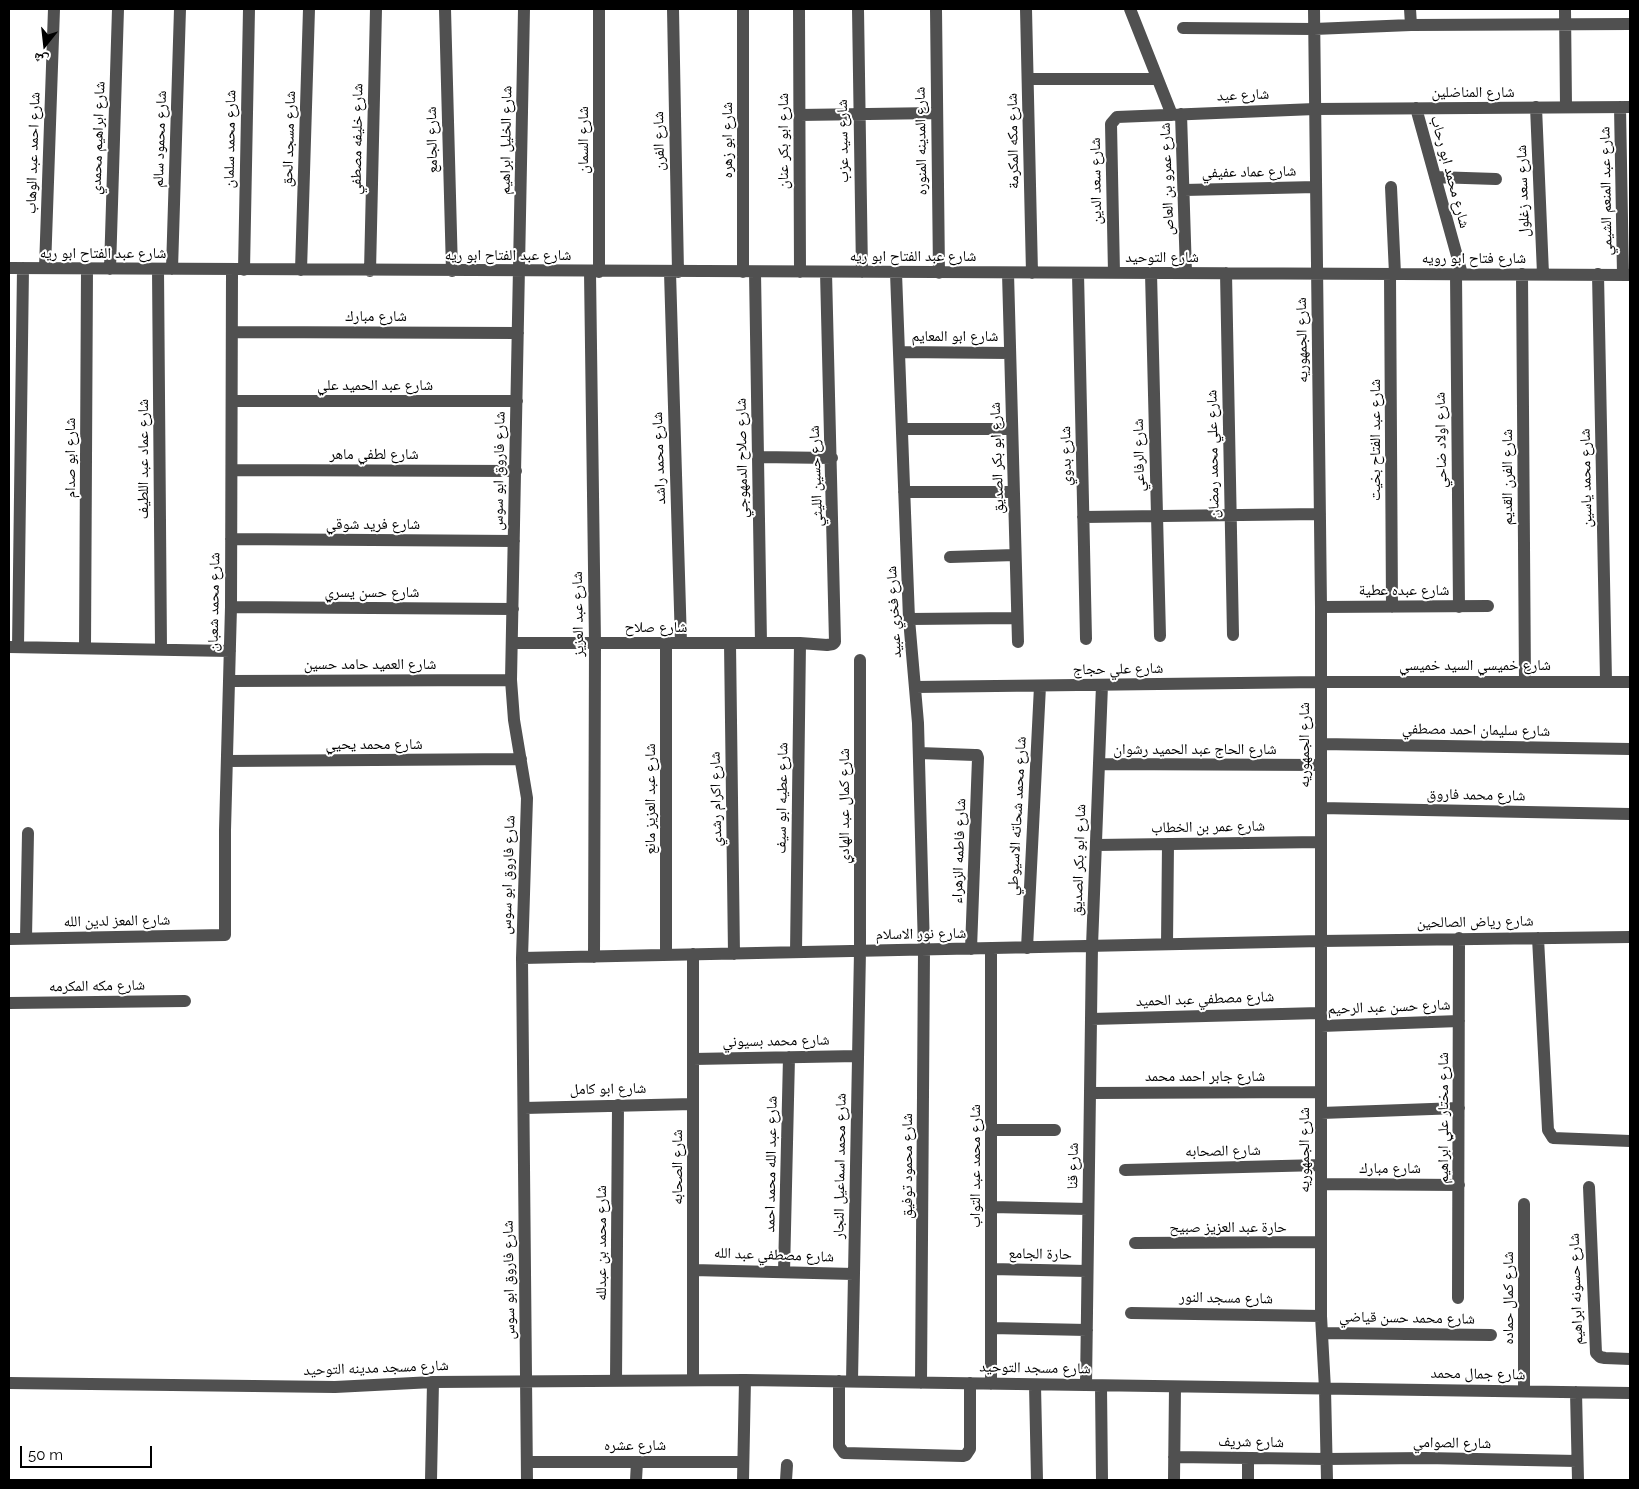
<!DOCTYPE html>
<html>
<head>
<meta charset="utf-8">
<style>
	body { margin:0 }
	#map { position:relative; width:1639px; height:1489px; overflow:hidden; background:#fff; font-family:Raleway,"Noto Naskh Arabic",sans-serif }
	canvas { display:block }
	.frame { position:absolute; inset:0; border:10px solid #000; pointer-events:none }
	.north { position:absolute; left:20px; top:20px; width:50px; height:50px; -webkit-text-stroke:4px #fff; paint-order:stroke; rotate:196deg; font-size:14px; font-weight:700; line-height:20px; text-align:center; color:#000 }
	.north::after { content:''; display:block; margin:auto; width:18px; height:22px; background:#000; clip-path:polygon(50% 0,100% 100%,50% 72%,0 100%) }
	.scale { position:absolute; left:20px; top:1446px; width:132px; height:22px; box-sizing:border-box; border:2px solid #000; border-top:0; padding-left:6px; font-size:15px; line-height:18px; white-space:nowrap; color:#000; -webkit-text-stroke:4px #fff; paint-order:stroke }
</style>
</head>
<body>
<div id="map">
<canvas width="1639" height="1489"></canvas>
<div class="frame"></div>
<div class="north">ش</div>
<div class="scale">50 m</div>
</div>
<script>
const ctx = document.querySelector('canvas').getContext('2d');
ctx.lineJoin = 'round';
function poly(rows) {
  const path = new Path2D();
  for (const r of rows) {
    path.moveTo(r[0], r[1]);
    for (let i = 2; i < r.length; i += 2) path.lineTo(r[i], r[i + 1]);
  }
  return path;
}
function strokePath(path, color, width, dash) {
  ctx.strokeStyle = color;
  ctx.lineWidth = width;
  ctx.lineCap = dash ? 'butt' : 'round';
  ctx.setLineDash(dash || []);
  ctx.stroke(path);
}
function drawText(font, color, halo, rows, align = 'center') {
  ctx.font = font + ' Raleway,"Noto Naskh Arabic",sans-serif';
  ctx.lineWidth = 4;
  ctx.setLineDash([]);
  ctx.textBaseline = 'middle';
  ctx.strokeStyle = halo;
  ctx.fillStyle = color;
  for (const [text, x, y, turn = 0] of rows) {
    ctx.save();
    ctx.translate(x, y);
    ctx.rotate((+turn || 0) * Math.PI / 180);
    ctx.textAlign = isNaN(turn) ? turn : align;
    if (halo) ctx.strokeText(text, 0, 0);
    ctx.fillText(text, 0, 0);
    ctx.restore();
  }
}
strokePath(poly([
	[445,9,452,271],
	[524,9,511,680,514,720,527,798,522,958,527,1480],
	[599,9,599,272],
	[673,9,678,272],
	[743,9,743,272],
	[799,9,800,272],
	[858,9,862,272],
	[936,9,939,273],
	[1026,9,1032,273],
	[1130,9,1172,115],
	[1314,9,1321,607,1321,1316,1325,1389,1327,1480],
	[1410,9,1411,25],
	[1565,9,1566,107],
	[1183,28,1314,29,1411,25,1630,24],
	[1028,79,1157,79],
	[1536,107,1543,274],
	[1620,107,1623,275],
	[1416,108,1462,274],
	[1181,114,1186,273],
	[799,115,937,113],
	[1435,177,1496,179],
	[1391,187,1395,274],
	[1184,190,1316,187],
	[9,268,1630,275],
	[45,268,54,9],
	[110,269,118,9],
	[158,269,161,649],
	[172,269,180,9],
	[244,270,249,9],
	[301,270,309,9],
	[370,271,376,9],
	[590,272,595,643,594,957],
	[670,272,681,643],
	[755,272,761,643],
	[896,273,909,619,918,723,924,950,921,1383],
	[1008,273,1018,642],
	[1078,273,1086,639],
	[1114,273,1111,124,1117,117,1315,109,1630,107],
	[1151,273,1160,636],
	[1226,273,1233,635],
	[1390,274,1392,607],
	[1456,274,1459,607],
	[1522,274,1525,681],
	[1598,274,1606,681],
	[233,332,518,333],
	[899,352,1010,353],
	[232,401,517,401],
	[902,429,1012,429],
	[758,457,832,458],
	[232,470,516,471],
	[904,492,1014,492],
	[1083,517,1320,514],
	[231,539,514,541],
	[950,557,1015,555],
	[231,607,513,609],
	[1321,607,1488,606],
	[909,619,1017,618],
	[512,643,800,643,827,645,833,644,835,642,826,272],
	[666,643,666,955],
	[730,643,734,954],
	[9,647,230,651],
	[18,647,23,268],
	[85,648,87,269],
	[229,681,511,680],
	[915,687,1321,682,1630,682],
	[1321,744,1630,749],
	[919,753,975,755,977,755,978,758,971,949],
	[227,761,521,759],
	[1099,764,1321,765],
	[1321,808,1630,814],
	[1096,845,1321,842],
	[26,938,28,833],
	[1538,938,1548,1130,1553,1138,1630,1141],
	[9,939,225,935,225,830,231,607,232,270],
	[1167,944,1168,844],
	[991,948,991,1384],
	[1027,948,1040,686],
	[796,952,800,643],
	[693,954,693,1380],
	[522,958,1321,941,1630,937],
	[9,1003,185,1001],
	[1091,1019,1320,1013],
	[1321,1026,1459,1021],
	[693,1059,858,1056],
	[1090,1093,1320,1092],
	[524,1108,693,1104],
	[1321,1113,1459,1108],
	[991,1130,1055,1130],
	[1125,1170,1321,1165],
	[1321,1184,1459,1185],
	[1589,1187,1596,1353,1600,1357,1605,1358,1630,1359],
	[991,1207,1088,1209],
	[1135,1243,1320,1242],
	[991,1269,1087,1271],
	[693,1270,854,1274],
	[784,1272,789,1057],
	[1458,1298,1459,938],
	[1131,1313,1321,1316],
	[991,1328,1087,1330],
	[1322,1333,1491,1335],
	[616,1381,618,1105],
	[839,1381,839,1446,844,1453,963,1456,966,1455,970,1449,970,1383],
	[852,1381,860,951,860,660],
	[9,1383,335,1387,433,1382,745,1380,1630,1393],
	[1035,1385,1037,1480],
	[1086,1385,1092,946,1102,685],
	[1101,1386,1102,1480],
	[1524,1391,1524,1204],
	[1576,1392,1578,1480],
	[1174,1457,1327,1459,1425,1458,1577,1461],
	[527,1462,743,1462],
	[431,1480,433,1382],
	[636,1480,637,1462],
	[743,1480,745,1380],
	[786,1480,787,1465],
	[1174,1480,1175,1387],
	[1248,1480,1248,1458]
]), '#505050', 12);
drawText('15px', '#000', '#fff', [
	["شارع المناضلين",1473,92],
	["شارع عيد",1243,95,-2],
	["شارع ابراهيم محمدي",98,138,-88],
	["شارع محمود سالم",160,139,-88],
	["شارع محمد سلمان",230,139,-89],
	["شارع مسجد الحق",289,139,-88],
	["شارع خليفه مصطفي",357,139,-89],
	["شارع الجامع",432,140,-91],
	["شارع الخليل ابراهيم",506,140,-89],
	["شارع السمان",583,140,-90],
	["شارع ابو زهره",727,140,-90],
	["شارع الفرن",659,141,-91],
	["شارع ابو بكر عنان",783,141,-90],
	["شارع سيد عزب",843,141,-91],
	["شارع المدينه المنوره",921,141,-91],
	["شارع مكه المكرمة",1013,141,-91],
	["شارع احمد عبد الوهاب",33,153,-88],
	["شارع عماد عفيفي",1249,172,-1],
	["شارع محمد ابو رحاب",1450,172,75],
	["شارع عمرو بن العاص",1167,179,-92],
	["شارع سعد الدين",1096,181,-91],
	["شارع سعد زغلول",1523,191,-92],
	["شارع عبد المنعم الشيمي",1606,191,-91],
	["شارع عبد الفتاح ابو ريه",103,253],
	["شارع عبد الفتاح ابو ريه",508,255],
	["شارع عبد الفتاح ابو ريه",913,256],
	["شارع التوحيد",1162,257],
	["شارع فتاح ابو رويه",1474,258],
	["شارع مبارك",376,316],
	["شارع ابو المعايم",955,336],
	["شارع الجمهوريه",1302,340,-91],
	["شارع عبد الحميد علي",375,385],
	["شارع عبد الفتاح بخيت",1375,440,-90],
	["شارع اولاد ضاحي",1441,440,-91],
	["شارع لطفي ماهر",374,454],
	["شارع علي محمد رمضان",1213,454,-91],
	["شارع الرفاعي",1139,455,-91],
	["شارع بدوي",1066,456,-91],
	["شارع ابو صدام",70,458,-90],
	["شارع محمد راشد",659,458,-92],
	["شارع صلاح الدمهوجي",742,458,-91],
	["شارع ابو بكر الصديق",997,458,-92],
	["شارع عماد عبد اللطيف",143,459,-90],
	["شارع فاروق ابو سوس",499,471,-89],
	["شارع حسين الليثي",816,476,-92],
	["شارع الفرن القديم",1507,477,-90],
	["شارع محمد ياسين",1586,478,-91],
	["شارع فريد شوقي",373,524],
	["شارع عبده عطية",1404,590],
	["شارع حسن يسري",372,592],
	["شارع محمد شعبان",214,602,-89],
	["شارع فخري عبيد",894,612,-93],
	["شارع عبد العزيز",578,614,-91],
	["شارع صلاح",656,627],
	["شارع العميد حامد حسين",370,664],
	["شارع خميسي السيد خميسي",1475,665],
	["شارع علي حجاج",1118,669,-1],
	["شارع سليمان احمد مصطفي",1476,730,1],
	["شارع محمد يحيي",374,744],
	["شارع الجمهوريه",1304,745,-90],
	["شارع الحاج عبد الحميد رشوان",1195,749],
	["شارع محمد فاروق",1476,795,1],
	["شارع عطيه ابو سيف",782,798,-89],
	["شارع عبد العزيز مانع",650,799,-90],
	["شارع اكرام رشدي",716,799,-91],
	["شارع كمال عبد الهادي",844,806,-90],
	["شارع محمد شحاته الاسيوطي",1017,816,-87],
	["شارع عمر بن الخطاب",1208,827,-1],
	["شارع فاطمه الزهراء",959,851,-88],
	["شارع ابو بكر الصديق",1079,860,-88],
	["شارع فاروق ابو سوس",508,875,-88],
	["شارع المعز لدين الله",117,921,-1],
	["شارع رياض الصالحين",1475,922,-1],
	["شارع نور الاسلام",921,934,-1],
	["شارع مكه المكرمه",97,986,-1],
	["شارع مصطفي عبد الحميد",1205,999,-2],
	["شارع حسن عبد الرحيم",1389,1007,-2],
	["شارع محمد بسيوني",776,1041,-1],
	["شارع جابر احمد محمد",1205,1076],
	["شارع ابو كامل",608,1089,-1],
	["شارع مختار علي ابراهيم",1443,1118,-90],
	["شارع الجمهوريه",1304,1150,-90],
	["شارع الصحابه",1223,1151,-1],
	["شارع عبد الله محمد احمد",771,1164,-89],
	["شارع محمد اسماعيل النجار",840,1166,-89],
	["شارع محمود توفيق",907,1166,-90],
	["شارع محمد عبد التواب",975,1166,-90],
	["شارع قنا",1073,1166,-89],
	["شارع الصحابه",677,1167,-90],
	["شارع مبارك",1390,1168],
	["حارة عبد العزيز صبيح",1228,1227],
	["شارع محمد بن عبدلله",601,1243,-90],
	["حارة الجامع",1040,1254,1],
	["شارع مصطفي عبد الله",774,1255,2],
	["شارع فاروق ابو سوس",509,1280,-91],
	["شارع حسونه ابراهيم",1576,1289,-92],
	["شارع مسجد النور",1226,1298,1],
	["شارع كمال حماده",1508,1298,-90],
	["شارع محمد حسن قياضي",1407,1318,1],
	["شارع مسجد مدينه التوحيد",376,1368,-2],
	["شارع مسجد التوحيد",1035,1368,1],
	["شارع جمال محمد",1478,1374,1],
	["شارع شريف",1251,1442,1],
	["شارع الصوامي",1452,1443,1],
	["شارع عشره",635,1445]
]);
</script>
</body>
</html>
